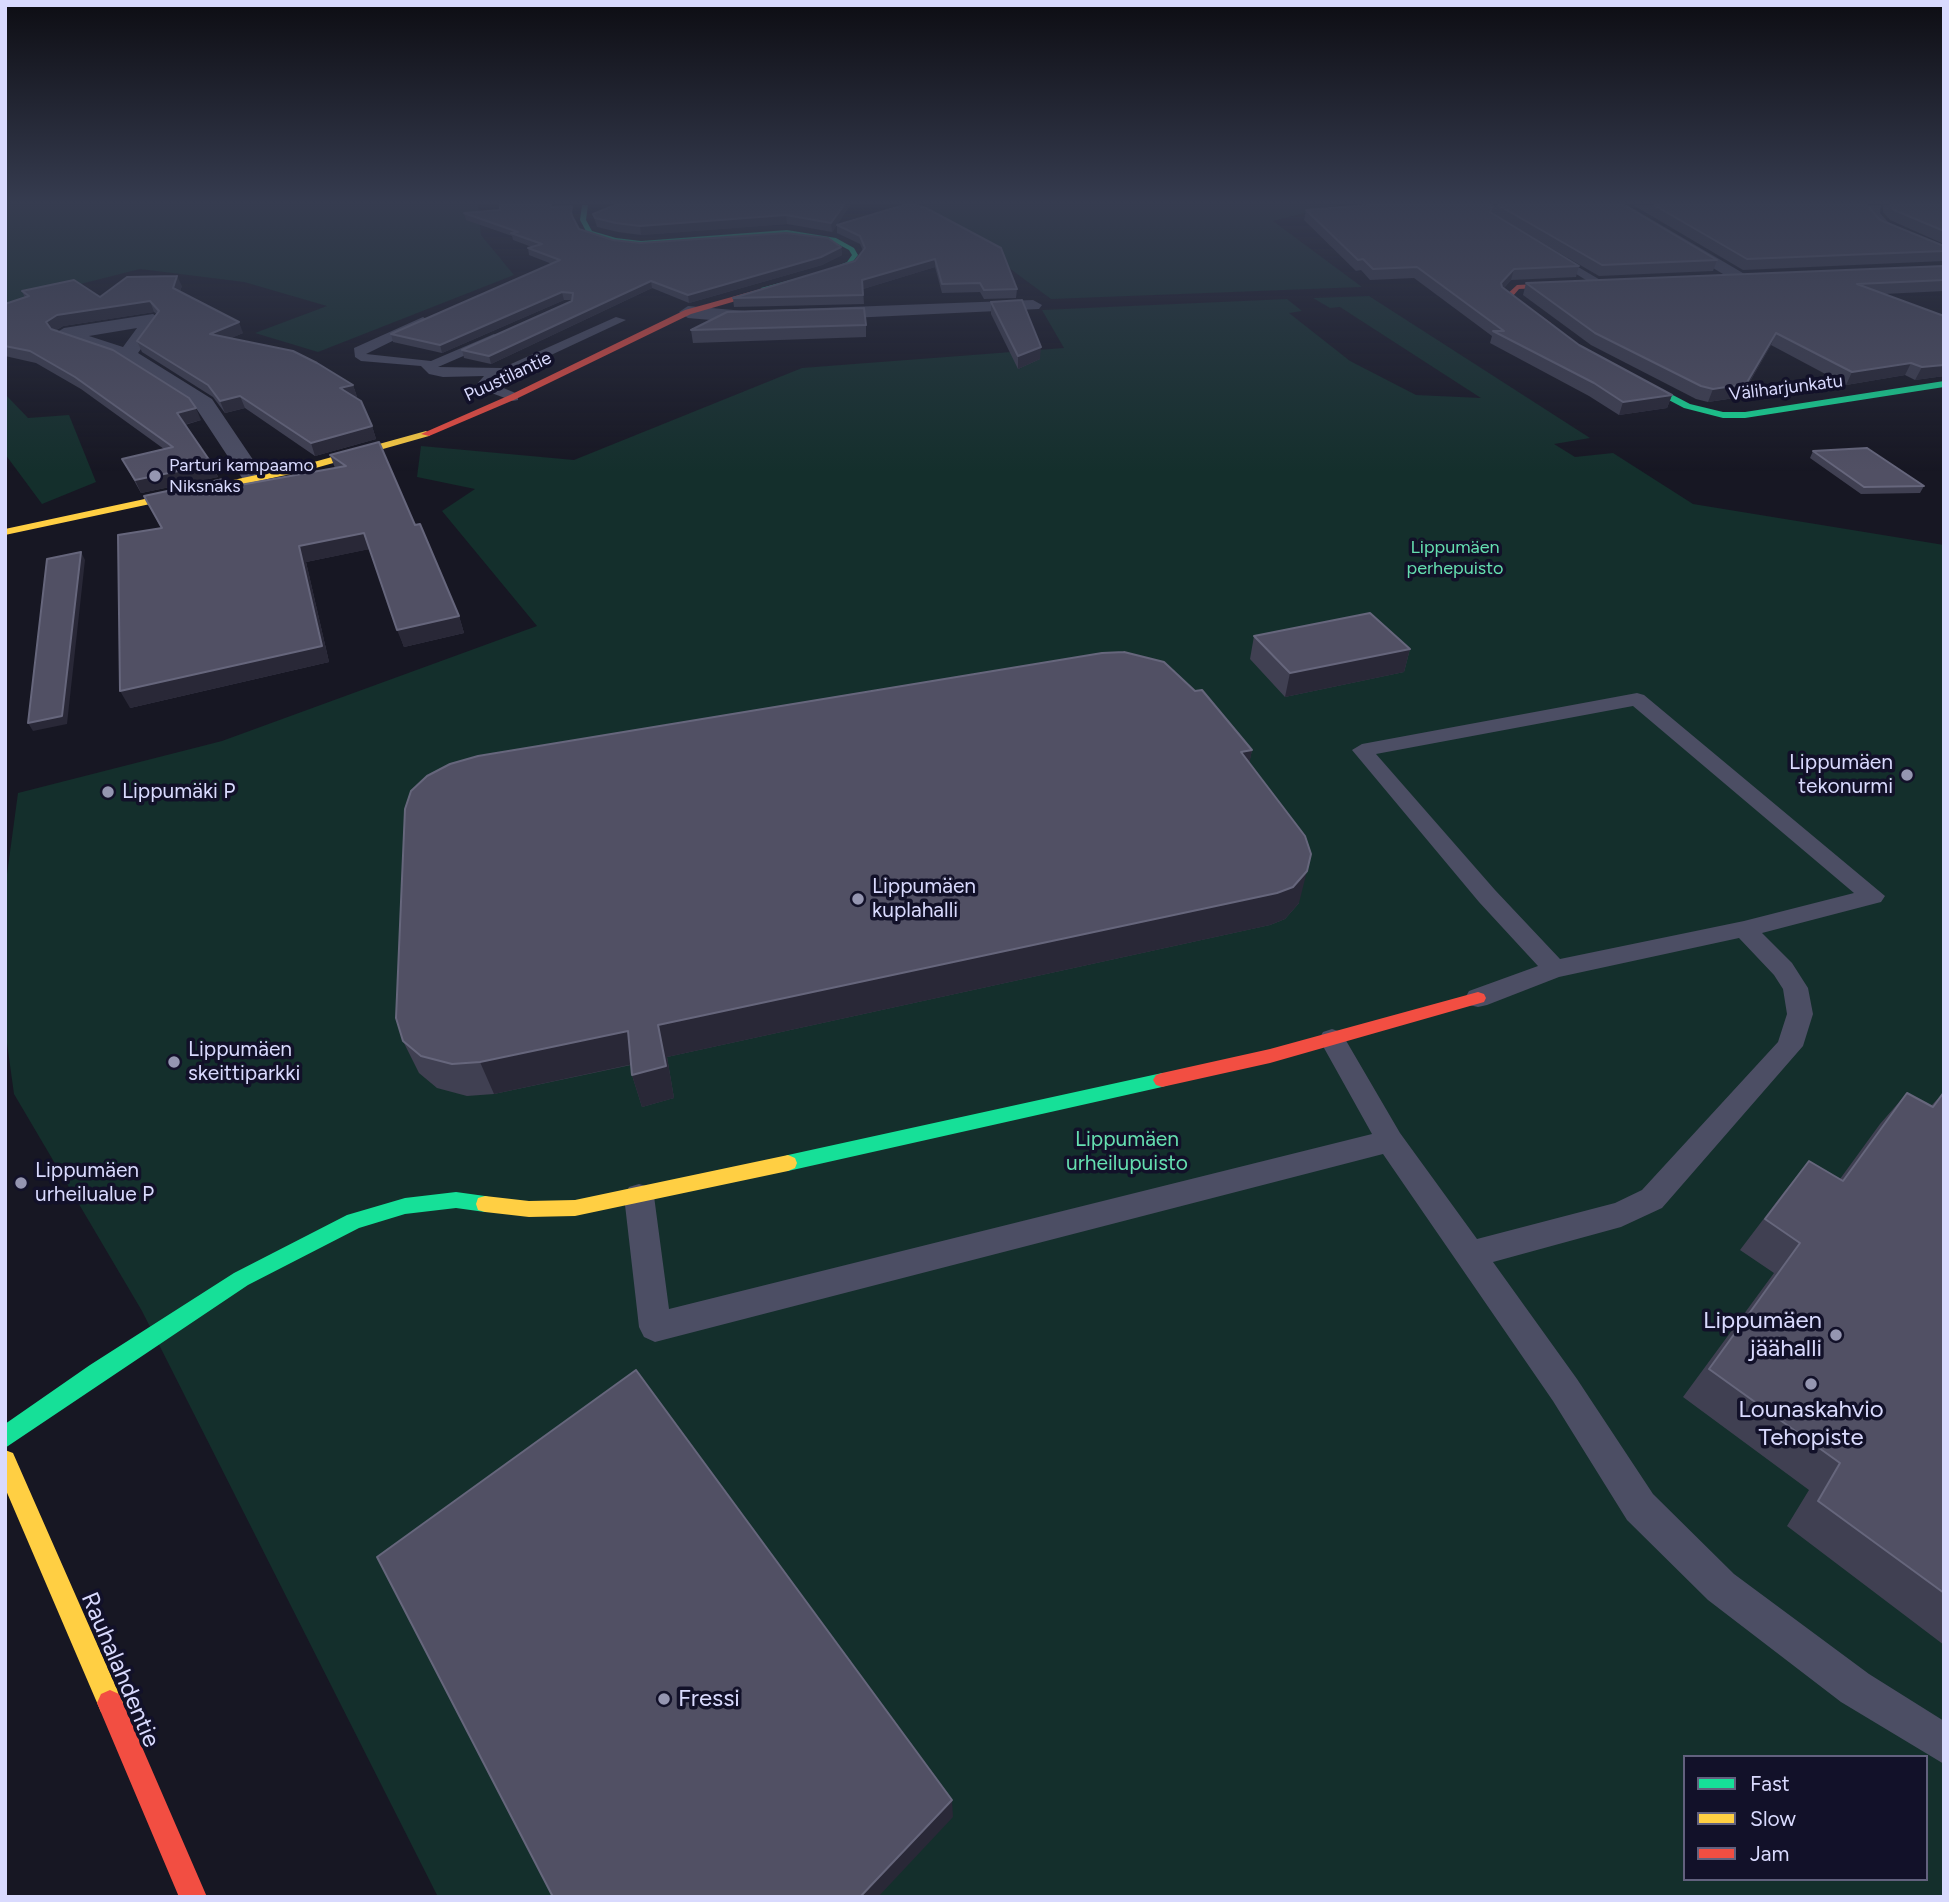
<!DOCTYPE html>
<html>
<head>
<meta charset="utf-8">
<style>
	body { margin:0 }
	#map { position:relative; width:1949px; height:1902px; overflow:hidden; background:#171723; font-family:Figtree,sans-serif }
	canvas { display:block }
	.frame { position:absolute; inset:0; border:7px solid #d9dafe; pointer-events:none }
	.legend { position:absolute; left:1683px; top:1755px; width:245px; height:126px; box-sizing:border-box; background:#121129; border:2px solid #62617e; margin:0; padding:9px 12px; list-style:none; font-size:21px; color:#d9dafe }
	.legend li { display:flex; align-items:center; gap:14px; height:35px }
	.legend b { width:35px; border:2px solid #62617e }
</style>
</head>
<body>
<div id="map">
<canvas width="1949" height="1902"></canvas>
<div class="frame"></div>
<ul class="legend">
<li><b style="height:9px;background:#16e098"></b>Fast</li>
<li><b style="height:9px;background:#ffcf43"></b>Slow</li>
<li><b style="height:9px;background:#f24e42"></b>Jam</li>
</ul>
</div>
<script>
const ctx = document.querySelector('canvas').getContext('2d');
ctx.lineJoin = 'round';
function fill(path, color) {
  ctx.fillStyle = color;
  ctx.fill(path, 'evenodd');
}
function poly(rows) {
  const path = new Path2D();
  for (const r of rows) {
    path.moveTo(r[0], r[1]);
    for (let i = 2; i < r.length; i += 2) path.lineTo(r[i], r[i + 1]);
  }
  return path;
}
function strokePath(path, color, width, dash) {
  ctx.strokeStyle = color;
  ctx.lineWidth = width;
  ctx.lineCap = dash ? 'butt' : 'round';
  ctx.setLineDash(dash || []);
  ctx.stroke(path);
}
function drawText(font, color, halo, rows, align = 'center') {
  ctx.font = font + ' Figtree,sans-serif';
  ctx.lineWidth = 7;
  ctx.setLineDash([]);
  ctx.textBaseline = 'middle';
  ctx.strokeStyle = halo;
  ctx.fillStyle = color;
  for (const [text, x, y, turn = 0] of rows) {
    ctx.save();
    ctx.translate(x, y);
    ctx.rotate((+turn || 0) * Math.PI / 180);
    ctx.textAlign = isNaN(turn) ? turn : align;
    if (halo) ctx.strokeText(text, 0, 0);
    ctx.fillText(text, 0, 0);
    ctx.restore();
  }
}
fill(poly([
	[5,205,478,205,481,235,514,275,318,352,255,333,327,306,244,282,140,269,5,303],
	[924,205,1338,205,1273,221,1362,287,1051,299],
	[1369,296,1590,438,1554,444,1575,457,1613,453,1693,504,1944,545,1944,1897,438,1897,142,1311,14,1094,6,1036,5,889,18,793,222,741,537,626,442,511,475,489,417,477,421,446,574,460,802,368,1064,348,1042,310,1287,299,1302,311,1289,313,1350,361,1416,395,1481,398,1340,307,1330,308,1313,298],
	[1685,1757,1926,1757,1926,1879,1685,1879],
	[5,394,28,418,69,415,96,482,42,504,5,454]
]), '#142f2c');
fill(poly([
	[1551,251,1602,281,1604,283,1594,285,1547,256,1547,252,1551,251],
	[423,317,429,321,427,324,366,354,431,361,494,334,500,338,498,341,438,367,502,368,616,317,626,320,491,383,518,394,518,400,513,401,478,388,476,385,484,376,443,377,429,374,421,366,361,361,355,357,354,348,423,317],
	[1637,693,1644,695,1885,896,1881,902,1762,933,1792,963,1808,988,1813,1014,1803,1046,1662,1208,1621,1227,1493,1262,1577,1379,1653,1494,1734,1574,1869,1674,1944,1721,1944,1764,1841,1702,1708,1600,1627,1520,1553,1401,1383,1154,655,1342,644,1337,639,1327,624,1196,629,1187,639,1184,649,1187,654,1196,669,1309,1372,1134,1319,1039,1323,1032,1332,1029,1341,1032,1400,1133,1477,1239,1615,1203,1642,1190,1778,1042,1787,1014,1783,989,1774,975,1739,938,1559,977,1487,1005,1478,1007,1469,1005,1465,998,1469,991,1538,966,1479,902,1352,750,1362,744,1637,693],
	[1633,706,1854,893,1744,921,1560,959,1495,890,1376,754,1633,706]
]), '#4c4e64');
fill(poly([
	[1608,205,1627,205,1748,276,1739,281,1733,280,1608,205],
	[1865,205,1881,205,1880,213,1888,222,1944,247,1944,258,1876,228,1864,214,1865,205],
	[1033,300,1042,305,1039,309,745,323,688,318,679,312,688,306,745,311,1033,300],
	[153,314,162,320,138,353,212,399,266,479,262,484,246,484,196,408,120,359,57,338,54,334,64,328,153,314],
	[137,328,123,347,89,336,137,328]
]), '#4c4e64');
fill(poly([
	[582,205,588,205,586,220,592,231,616,238,641,241,787,230,836,238,854,248,858,255,851,264,831,272,764,292,761,288,827,270,847,262,852,255,849,250,832,241,787,234,641,245,615,242,587,233,580,220,582,205],
	[1623,372,1629,372,1690,404,1723,412,1745,412,1944,381,1944,387,1745,418,1723,418,1684,408,1623,376,1623,372],
	[1162,1073,1168,1075,1171,1080,1168,1085,1162,1087,788,1171,781,1168,779,1163,781,1158,788,1155,1162,1073],
	[456,1192,485,1196,492,1198,494,1204,492,1210,485,1212,456,1208,405,1214,359,1228,248,1285,5,1448,5,1424,90,1365,234,1273,347,1215,405,1198,456,1192]
]), '#16e098');
fill(poly([
	[426,431,431,434,429,436,305,471,5,535,5,529,303,465,426,431],
	[788,1155,795,1158,797,1163,795,1168,788,1171,575,1216,529,1217,485,1212,478,1210,476,1204,478,1198,485,1196,529,1201,575,1200,788,1155],
	[5,1450,13,1453,123,1703,119,1712,110,1716,101,1712,5,1488,5,1450]
]), '#ffcf43');
fill(poly([
	[1578,282,1581,286,1519,289,1513,296,1551,323,1548,327,1505,296,1517,285,1578,282],
	[764,288,767,292,691,314,516,399,429,436,421,434,510,395,685,310,764,288],
	[1478,992,1484,994,1486,998,1484,1002,1270,1063,1162,1087,1156,1085,1153,1080,1156,1075,1162,1073,1270,1049,1478,992],
	[110,1690,119,1694,207,1897,179,1897,97,1703,101,1694,110,1690]
]), '#f24e42');
fill(poly([
	[850,205,837,225,1017,289,1016,298,984,299,980,292,942,293,935,267,863,289,864,304,734,307,733,298,855,261,863,251,860,244,837,233,837,225,832,232,787,224,641,235,618,232,597,227,593,214],
	[1367,205,1624,205,1717,260,1713,271,1599,276,1537,240,1579,266,1576,277,1511,280,1504,288,1579,345,1672,395,1667,408,1619,415,1589,396,1490,343,1492,336,1414,278,1370,280,1361,270,1356,271,1304,220,1306,210],
	[1633,205,1867,205,1880,220,1944,246,1944,261,1743,270],
	[1883,205,1944,205,1944,244,1890,220,1883,212],
	[553,207,573,213,573,217,579,229,613,240,640,243,841,247,842,255,822,265,689,303,652,288,491,364,464,358,462,350,573,300,564,300,442,353,393,342,391,334,552,264,529,255,528,248,532,247,513,240,512,236,466,220,464,213],
	[1944,266,1944,291,1884,294,1944,316,1944,376,1915,380,1905,375,1846,385,1771,345,1741,397,1708,402,1696,399,1591,345,1523,295,1526,283],
	[182,286,180,291,243,333,231,338,353,385,357,397,355,397,372,426,376,439,315,456,245,408,225,413,213,397,142,352,137,341,157,314,154,312,63,326,55,331,201,420,185,425,212,464,218,477,141,493,122,459,164,449,81,389,36,363,5,356,5,304,25,298,22,291,100,297],
	[991,302,1040,359,1018,369,991,314],
	[866,325,866,337,693,343,691,330],
	[379,442,415,525,459,616,464,633,404,647,369,549,306,562,329,662,130,708,161,528,144,496,229,487,335,468,330,455],
	[1813,451,1924,486,1920,493,1861,494,1810,458],
	[1254,636,1410,649,1404,672,1285,697,1250,659],
	[1252,750,1249,763,1299,903,1285,919,1270,925,667,1057,674,1098,642,1107,632,1075,631,1065,494,1094,467,1096,437,1088,419,1073,403,1041],
	[1944,1092,1944,1645,1787,1526,1809,1490,1683,1397,1774,1273,1740,1250,1784,1192,1809,1161,1840,1179,1880,1124,1907,1093,1931,1106]
]), '#404052');
fill(poly([
	[844,205,850,205,832,232,831,223],
	[786,215,787,224,641,235,640,226],
	[841,247,842,255,822,265,689,303,688,295],
	[935,259,935,267,863,289,862,280],
	[1514,269,1511,280,1498,294,1501,283],
	[177,276,182,286,177,298,173,288],
	[651,281,652,288,491,364,489,356],
	[562,292,564,300,442,353,440,345],
	[150,301,154,312,63,326,51,333,46,322,57,315],
	[239,322,243,333,215,345,210,334],
	[1776,333,1771,345,1741,397,1708,402,1713,389],
	[1041,347,1040,359,1018,369,1018,356],
	[1911,363,1905,375,1846,385,1852,372],
	[1944,365,1944,376,1915,380,1922,367],
	[353,385,357,397,344,400,340,388],
	[1672,395,1667,408,1619,415,1623,402],
	[240,396,245,408,225,413,220,401],
	[196,408,201,420,183,425,177,413],
	[372,426,376,439,315,456,311,443],
	[212,464,218,477,141,493,135,480],
	[364,533,370,549,306,562,329,662,130,708,120,691,299,546],
	[81,552,85,560,67,724,33,731,28,723],
	[459,616,464,633,404,647,397,630],
	[1410,649,1404,672,1285,697,1290,673],
	[1252,750,1246,781,1241,752],
	[1307,871,1299,903,1285,919,1270,925,667,1057,674,1098,642,1107,632,1075,658,1025],
	[628,1031,638,1063,494,1094,480,1062],
	[952,1800,953,1817,878,1897,860,1897]
]), '#292837');
const building = poly([
	[500,205,551,205,551,207,572,206,571,214,579,229,613,240,640,243,786,233,828,238,841,247,821,257,688,295,651,281,489,356,462,350,572,301,573,293,562,292,440,345,391,334,560,260,528,248,542,244,511,233,518,232,464,213,500,210,500,205],
	[615,205,844,205,831,223,786,215,640,226,616,223,595,218,593,214,615,205],
	[904,205,916,205,926,208,1001,248,1017,289,984,290,980,283,942,284,935,259,862,280,863,295,733,298,855,261,865,248,860,236,837,225,904,205],
	[1367,205,1493,205,1490,212,1579,266,1514,269,1501,283,1502,287,1579,345,1672,395,1623,402,1594,383,1493,331,1504,331,1417,267,1373,269,1363,259,1358,260,1306,210,1367,205],
	[1498,205,1624,205,1717,260,1602,265,1498,205],
	[1654,205,1867,205,1880,220,1944,246,1944,251,1747,259,1654,205],
	[1891,205,1944,205,1944,231,1894,210,1891,205],
	[1944,266,1944,280,1857,284,1944,316,1944,365,1922,367,1911,363,1852,372,1776,333,1746,384,1713,389,1701,386,1595,333,1526,283,1944,266],
	[177,276,173,288,239,322,210,334,293,351,317,363,353,385,340,388,361,401,372,426,311,443,240,396,220,401,208,385,137,341,159,311,150,301,57,315,46,322,51,329,113,350,189,398,196,408,177,413,212,464,135,480,122,459,173,447,75,377,30,351,5,346,5,304,29,296,22,291,74,280,100,297,127,277,177,276],
	[1022,300,1041,347,1018,356,991,302,1022,300],
	[864,308,866,325,691,330,727,312,864,308],
	[379,442,415,525,420,524,459,616,397,630,364,533,299,546,322,646,120,691,118,535,162,528,144,496,223,479,229,487,346,466,330,455,379,442],
	[1867,448,1924,486,1864,487,1813,451,1867,448],
	[81,552,62,716,28,723,47,559,81,552],
	[1370,613,1410,649,1290,673,1254,636,1370,613],
	[1124,652,1164,662,1195,691,1202,690,1252,750,1241,752,1305,836,1311,854,1307,871,1293,887,1277,893,658,1025,666,1066,632,1075,628,1031,480,1062,452,1064,421,1056,403,1041,396,1018,405,809,411,791,427,776,450,764,478,756,1102,653,1124,652],
	[1944,1092,1944,1593,1818,1501,1840,1463,1709,1369,1800,1243,1765,1219,1809,1161,1843,1181,1907,1093,1933,1107,1944,1092],
	[636,1370,952,1800,860,1897,553,1897,377,1557,636,1370]
]);
fill(building, '#515064');
strokePath(building, '#66667c', 2);
const sky = ctx.createLinearGradient(0, 0, 0, 472);
sky.addColorStop(0, '#0d0d13');
sky.addColorStop(0.43, '#363c50');
sky.addColorStop(1, '#363c5000');
ctx.fillStyle = sky;
ctx.fillRect(0, 0, 1949, 472);
for (const [x, y, r, color] of [
	[155,476,7,"#9596b1"],
	[1907,775,7,"#9596b1"],
	[108,792,7,"#9596b1"],
	[858,899,7,"#9596b1"],
	[174,1062,7,"#9596b1"],
	[21,1183,7,"#9596b1"],
	[1836,1335,7,"#9596b1"],
	[1811,1384,7,"#9596b1"],
	[664,1699,7,"#9596b1"]
]) {
  const dot = new Path2D();
  dot.arc(x, y, r, 0, 2 * Math.PI);
  ctx.fillStyle = color;
  ctx.fill(dot);
  strokePath(dot, '#121129', 2.5);
}
drawText('18px', '#d9dafe', '#121129', [
	["Puustilantie",508,377,-25],
	["Väliharjunkatu",1786,388,-7]
]);
drawText('18px', '#d9dafe', '#121129', [
	["Parturi kampaamo",169,466],
	["Niksnaks",169,487]
], 'left');
drawText('18px', '#65dfb0', '#121129', [
	["Lippumäen",1455,548],
	["perhepuisto",1455,569]
]);
drawText('21px', '#d9dafe', '#121129', [
	["Lippumäen",1893,763,"right"],
	["tekonurmi",1893,787,"right"],
	["Lippumäki P",122,792],
	["Lippumäen",872,887],
	["kuplahalli",872,911],
	["Lippumäen",188,1050],
	["skeittiparkki",188,1074],
	["Lippumäen",35,1171],
	["urheilualue P",35,1195]
], 'left');
drawText('21px', '#65dfb0', '#121129', [
	["Lippumäen",1127,1140],
	["urheilupuisto",1127,1164]
]);
drawText('24px', '#d9dafe', '#121129', [
	["Lippumäen",1822,1321],
	["jäähalli",1822,1349],
	["Lounaskahvio",1811,1410,"center"],
	["Tehopiste",1811,1438,"center"],
	["Fressi",678,1699,"left"]
], 'right');
drawText('24px', '#d9dafe', '#121129', [
	["Rauhalahdentie",120,1670,67]
]);
</script>
</body>
</html>
